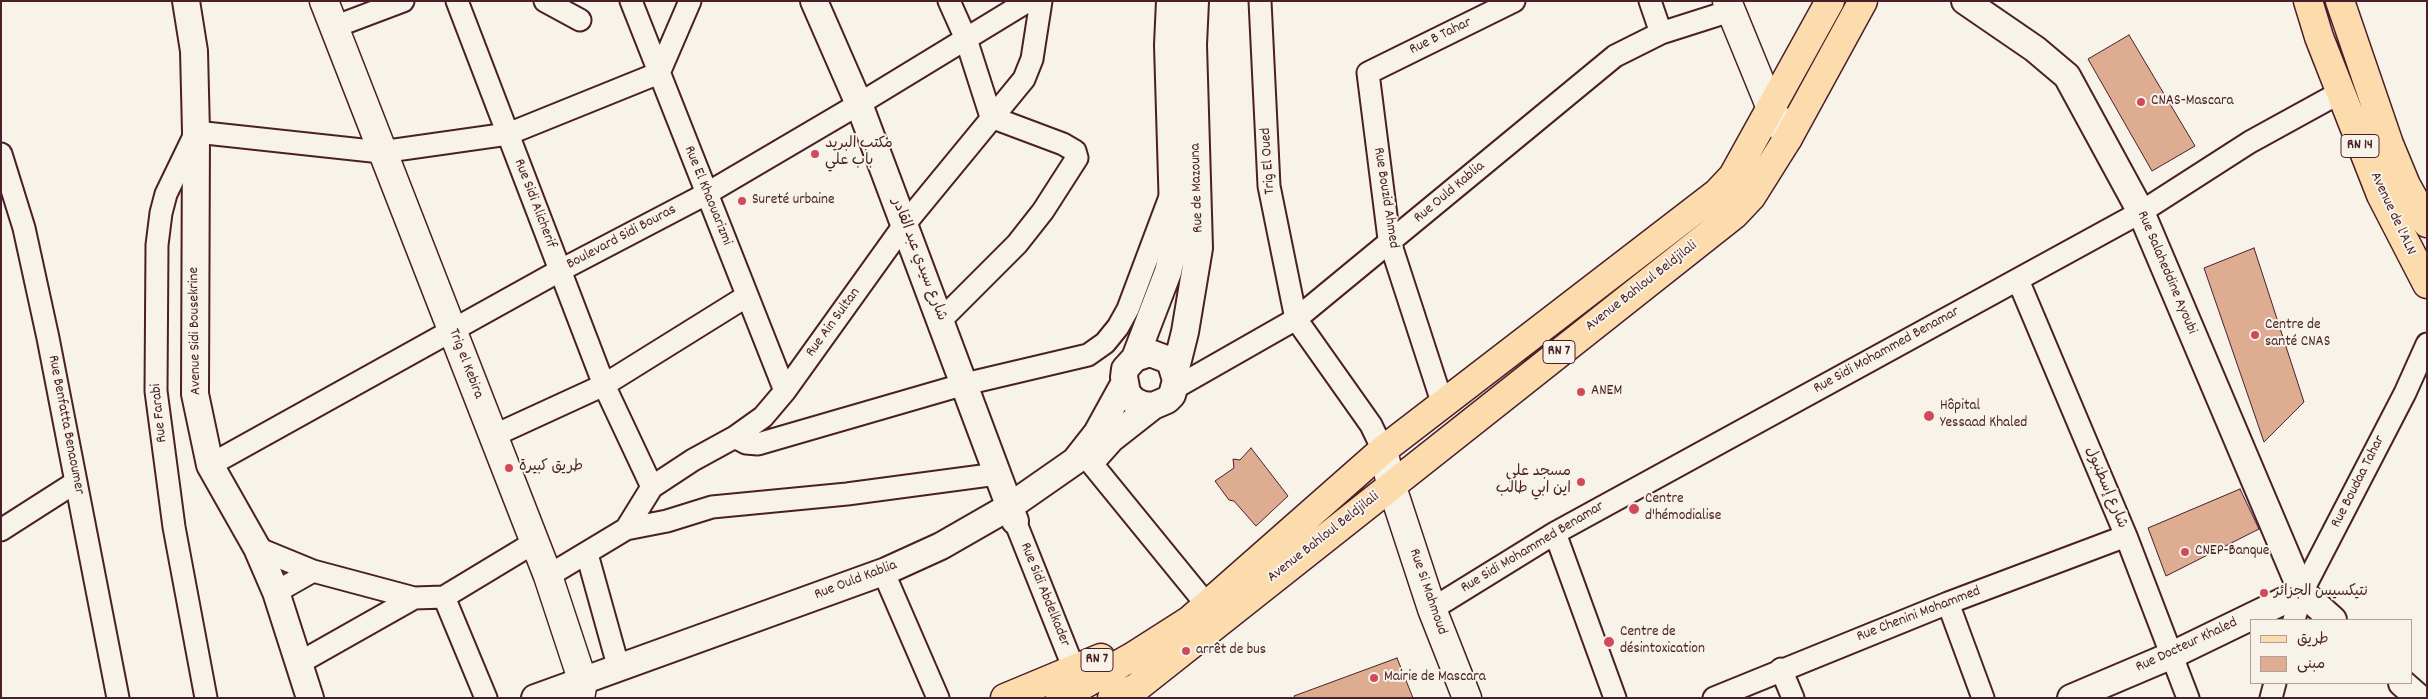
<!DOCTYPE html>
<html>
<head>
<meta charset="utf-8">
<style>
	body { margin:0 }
	#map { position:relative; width:2428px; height:699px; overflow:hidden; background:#f7f3e8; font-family:Dekko,"Playpen Sans Arabic",sans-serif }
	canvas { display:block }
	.frame { position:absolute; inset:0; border:2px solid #4a1f2b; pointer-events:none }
	.legend { position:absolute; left:2250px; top:619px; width:162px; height:65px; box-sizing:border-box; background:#f7f3e8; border:1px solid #b29e9c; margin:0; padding:6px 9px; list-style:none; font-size:15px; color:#4a1f2b }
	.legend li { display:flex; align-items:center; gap:10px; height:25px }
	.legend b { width:25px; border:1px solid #b29e9c }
</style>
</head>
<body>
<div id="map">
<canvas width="2428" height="699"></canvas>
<div class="frame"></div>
<ul class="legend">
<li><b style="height:6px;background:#fcdcac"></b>طريق</li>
<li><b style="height:14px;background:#deac91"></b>مبنى</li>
</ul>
</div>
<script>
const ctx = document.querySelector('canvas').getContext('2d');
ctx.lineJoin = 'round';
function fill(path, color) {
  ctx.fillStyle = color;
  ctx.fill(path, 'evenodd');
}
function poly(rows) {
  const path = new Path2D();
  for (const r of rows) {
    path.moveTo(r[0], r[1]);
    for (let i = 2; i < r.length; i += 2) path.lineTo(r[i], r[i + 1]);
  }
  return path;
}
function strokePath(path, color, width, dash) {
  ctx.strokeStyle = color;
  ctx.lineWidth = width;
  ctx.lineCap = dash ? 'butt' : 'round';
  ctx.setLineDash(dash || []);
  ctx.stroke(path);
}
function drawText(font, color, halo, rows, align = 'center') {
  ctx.font = font + ' Dekko,"Playpen Sans Arabic",sans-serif';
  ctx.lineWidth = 4;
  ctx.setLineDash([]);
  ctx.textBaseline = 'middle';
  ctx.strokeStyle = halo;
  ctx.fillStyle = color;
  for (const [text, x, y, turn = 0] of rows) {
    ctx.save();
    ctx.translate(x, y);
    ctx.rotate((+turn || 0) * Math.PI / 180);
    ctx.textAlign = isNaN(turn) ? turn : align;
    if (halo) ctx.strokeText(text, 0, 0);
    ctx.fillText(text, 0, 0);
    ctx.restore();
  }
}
const building = poly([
	[2129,35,2195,146,2152,171,2088,59,2129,35],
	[2254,248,2304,402,2264,442,2204,268,2254,248],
	[1251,448,1288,496,1256,526,1234,501,1229,500,1215,481,1234,468,1233,459,1240,460,1251,448],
	[2240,489,2259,529,2166,576,2148,528,2240,489],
	[1397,658,1413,698,1295,698,1294,696,1397,658]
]);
fill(building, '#deac91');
strokePath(building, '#4a1f2b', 1);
const minor = poly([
	[457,1,604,385,652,487],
	[545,1,580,20],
	[631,1,785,391],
	[1260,1,1269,186,1296,319,1371,425,1383,450],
	[1650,1,1661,33],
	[334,27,403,1],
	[1,154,24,228,48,338,118,698],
	[2018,280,2126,536,2188,698],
	[941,320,1017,244,1043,211,1077,158,1075,151,1063,144,991,117,966,39,949,1],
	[1175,388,1296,319,1615,56,1661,33,1730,11],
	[1443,405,1389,239,1368,73,1514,1],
	[493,436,604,385,747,296],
	[735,437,746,443,758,444,965,384,1088,355,1105,343,1118,327,1128,309,1170,197],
	[1083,453,1207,605],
	[210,465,559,271,706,194,859,104,1028,1],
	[1015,521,1074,669],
	[626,529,667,521,712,507,847,494,997,474],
	[1,530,76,482],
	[1555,533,1615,698],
	[257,548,313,571,414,598,444,597,535,542],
	[587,554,619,669],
	[548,576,626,529,652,487,693,460,735,437,763,417,785,391,904,225,1024,79,1032,59,1041,1],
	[889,585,938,698],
	[276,592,313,571],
	[444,597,486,698],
	[1948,603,1983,698],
	[1432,609,1555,533,2141,212,2250,142,2341,92],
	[2294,620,2302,592,2405,393,2427,344],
	[299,663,414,598],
	[1781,669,1793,698],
	[206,698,174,527,156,391,157,245,161,213,166,194,196,132,381,152,508,134,659,73,690,1],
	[1714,698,1948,603,2126,536],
	[2271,698,2275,683]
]);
const tertiary = poly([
	[186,1,194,51,196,132,195,394,210,465,257,548,276,592,310,698],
	[814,1,859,104,1015,521],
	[1965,1,2035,49,2067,76,2141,212,2302,592,2333,620],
	[1135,358,1150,353,1166,359,1171,364,1176,380,1172,395,1167,400,1153,406,1143,405,1134,401,1127,393,1124,377,1125,369,1135,358,1168,272,1174,245,1168,45,1170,1],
	[1175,372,1185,332,1199,248,1193,45,1195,1],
	[1094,458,1111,439,1153,406],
	[2402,683,2419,698],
	[535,698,886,571,941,546,1009,507,1075,461,1097,433,1124,384],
	[2071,698,2170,656,2302,592]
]);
const secondary = poly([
	[324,1,548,576,583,682,580,698],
	[1727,1,1770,106,1788,138],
	[1383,450,1391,484,1432,609,1467,698]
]);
const primary = poly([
	[2308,1,2319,37,2381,195,2427,284],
	[2340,1,2389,144,2406,185,2427,223],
	[1005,698,1101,658],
	[1060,698,1132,657,1190,620,1383,450,1717,193,1733,176,1830,1],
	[1112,698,1136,688,1735,214,1751,197,1788,138,1863,1]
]);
strokePath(minor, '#4a1f2b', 25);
strokePath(tertiary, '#4a1f2b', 30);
strokePath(secondary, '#4a1f2b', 31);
strokePath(primary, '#4a1f2b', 31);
strokePath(minor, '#f7f3e8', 21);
strokePath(tertiary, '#f7f3e8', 26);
strokePath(secondary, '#f7f3e8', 28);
strokePath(primary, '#fcdcac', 28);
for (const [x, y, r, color] of [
	[2141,102,5,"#d1495b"],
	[815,154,5,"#d1495b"],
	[742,201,5,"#d1495b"],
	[2255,335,5,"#d1495b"],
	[1581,392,5,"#d1495b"],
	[1929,416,6,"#d1495b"],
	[509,468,5,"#d1495b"],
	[1581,482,5,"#d1495b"],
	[1634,509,6,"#d1495b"],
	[2185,552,5,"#d1495b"],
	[2264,593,5,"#d1495b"],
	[1609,642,6,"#d1495b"],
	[1186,651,5,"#d1495b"],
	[1374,678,5,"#d1495b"]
]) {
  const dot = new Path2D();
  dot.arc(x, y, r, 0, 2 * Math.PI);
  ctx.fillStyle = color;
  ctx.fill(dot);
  strokePath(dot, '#f7f3e8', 2);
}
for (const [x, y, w] of [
	[2360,146,38],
	[1559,352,32],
	[1097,660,32]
]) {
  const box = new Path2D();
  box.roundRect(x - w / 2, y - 11.5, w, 23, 4);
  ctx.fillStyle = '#f7f3e8';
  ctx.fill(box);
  strokePath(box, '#4a1f2b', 1);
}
drawText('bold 14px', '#4a1f2b', null, [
	["RN 14",2360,146],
	["RN 7",1559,352],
	["RN 7",1097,660]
]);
drawText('15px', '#4a1f2b', '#f7f3e8', [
	["Rue B Tahar",1441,37,-26],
	["Trig El Oued",1269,161,-94],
	["Rue de Mazouna",1198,188,-92],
	["Rue Ould Kablia",1450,193,-40],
	["Rue El Khaouarizmi",707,196,68],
	["Rue Bouzid Ahmed",1385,198,81],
	["Rue Sidi Alicherif",534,204,69],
	["Avenue de l'ALN",2392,214,65],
	["Boulevard Sidi Bouras",622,238,-28],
	["شارع سيدي عبد القادر",918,260,69],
	["Rue Salaheddine Ayoubi",2166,273,67],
	["Avenue Bahloul Beldjilali",1642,287,-38],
	["Rue Ain Sultan",834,323,-54],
	["Avenue Sidi Bousekrine",196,331,-91],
	["Rue Sidi Mohammed Benamar",1887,351,-29],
	["Trig el Kebira",465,364,69],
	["Rue Farabi",160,413,-96],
	["Rue Benfatta Benaoumer",65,425,79],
	["Rue Boudaa Tahar",2359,482,-63],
	["شارع إسطنبول",2105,488,67],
	["Avenue Bahloul Beldjilali",1324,538,-38],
	["Rue Sidi Mohammed Benamar",1533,548,-31],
	["Rue Ould Kablia",856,581,-21],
	["Rue Si Mahmoud",1427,592,71],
	["Rue Sidi Abdelkader",1044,595,68],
	["Rue Chenini Mohammed",1919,615,-21],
	["Rue Docteur Khaled",2187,646,-25]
]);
drawText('15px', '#4a1f2b', '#f7f3e8', [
	["CNAS-Mascara",2151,102],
	["مكتب البريد",825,145],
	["باب علي",825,162],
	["Sureté urbaine",752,201],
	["Centre de",2265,326],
	["santé CNAS",2265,343],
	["ANEM",1591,392],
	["Hôpital",1940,407],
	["Yessaad Khaled",1940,424],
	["طريق كبيرة",519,468],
	["مسجد علي",1571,473,"right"],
	["اين ابي طالب",1571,490,"right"],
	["Centre",1645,500],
	["d'hémodialise",1645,517],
	["CNEP-Banque",2195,552],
	["نتيكسيس الجزائر",2274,593],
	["Centre de",1620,633],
	["désintoxication",1620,650],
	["arrêt de bus",1196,651],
	["Mairie de Mascara",1384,678]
], 'left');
</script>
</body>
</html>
